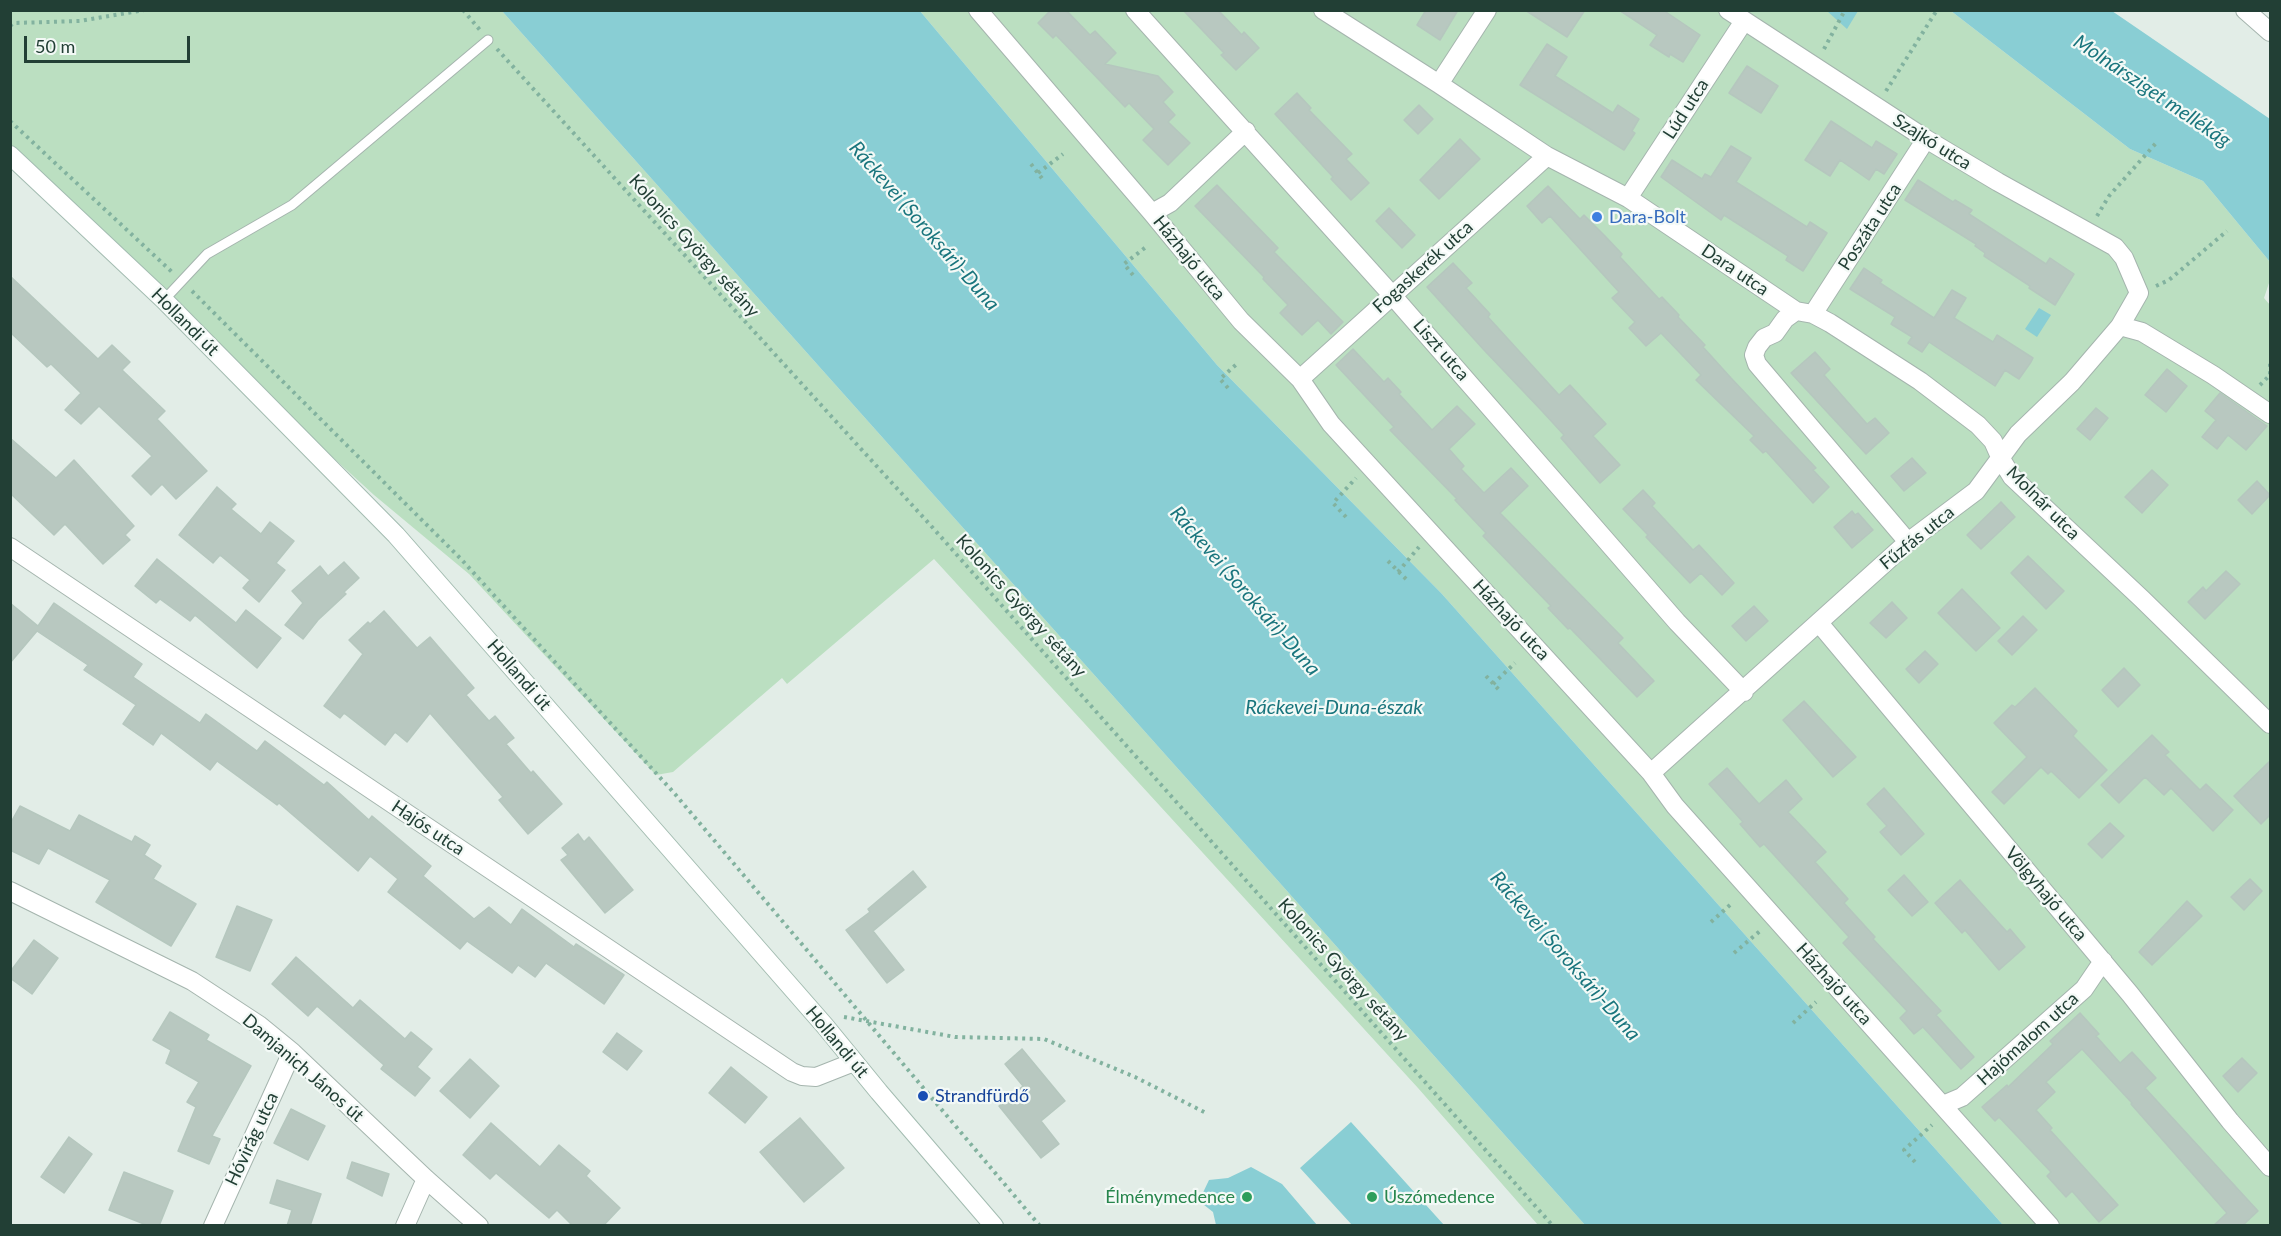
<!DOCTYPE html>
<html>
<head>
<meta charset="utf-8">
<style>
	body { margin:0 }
	#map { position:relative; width:2281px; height:1236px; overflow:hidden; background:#e2ede7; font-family:Lato,sans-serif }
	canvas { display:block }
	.frame { position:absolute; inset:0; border:12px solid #223f35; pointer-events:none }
	.scale { position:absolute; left:24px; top:36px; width:166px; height:27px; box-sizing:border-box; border:3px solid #223f35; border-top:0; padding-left:8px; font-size:18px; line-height:21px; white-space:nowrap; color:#223f35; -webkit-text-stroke:4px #f3f9f6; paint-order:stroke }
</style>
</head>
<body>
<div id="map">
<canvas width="2281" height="1236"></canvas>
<div class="frame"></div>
<div class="scale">50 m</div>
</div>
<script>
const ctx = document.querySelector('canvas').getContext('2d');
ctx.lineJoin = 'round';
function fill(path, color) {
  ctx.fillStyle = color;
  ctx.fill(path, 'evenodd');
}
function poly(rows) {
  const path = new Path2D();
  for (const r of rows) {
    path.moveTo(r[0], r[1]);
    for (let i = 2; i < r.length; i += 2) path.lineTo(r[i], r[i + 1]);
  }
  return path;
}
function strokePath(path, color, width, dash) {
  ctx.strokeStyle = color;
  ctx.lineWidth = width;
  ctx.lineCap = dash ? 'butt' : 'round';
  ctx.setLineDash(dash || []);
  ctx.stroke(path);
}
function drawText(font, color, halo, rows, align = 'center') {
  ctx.font = font + ' Lato,sans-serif';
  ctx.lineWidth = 4.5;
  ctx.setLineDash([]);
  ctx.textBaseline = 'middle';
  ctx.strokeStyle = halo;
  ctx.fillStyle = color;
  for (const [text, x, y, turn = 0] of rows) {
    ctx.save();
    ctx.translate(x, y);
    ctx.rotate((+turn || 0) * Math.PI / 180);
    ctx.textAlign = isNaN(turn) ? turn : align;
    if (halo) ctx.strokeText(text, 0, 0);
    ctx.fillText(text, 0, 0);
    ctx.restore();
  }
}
fill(poly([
	[10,11,502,11,1585,1225,1538,1225,1418,1088,934,559,787,684,782,678,673,772,656,775,469,574,374,495,11,163],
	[920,11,1951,11,2130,149,2203,181,2270,262,2270,280,2264,298,2270,305,2270,1225,2003,1225,1442,594,1217,365]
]), '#bbdfc1');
fill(poly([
	[502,11,920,11,1217,365,1442,594,2003,1225,1585,1225],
	[1827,11,1858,11,1847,29],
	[1951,11,2112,11,2270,119,2270,262,2203,181,2130,149],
	[2039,308,2051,315,2037,337,2025,329],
	[1351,1122,1444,1225,1352,1225,1300,1168],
	[1251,1167,1282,1184,1317,1225,1216,1225,1213,1212,1199,1201,1209,1180,1228,1178]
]), '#89ced4');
const building = poly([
	[1051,10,1066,10,1090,35,1095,31,1116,53,1105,64,1158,76,1173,92,1163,102,1175,115,1168,122,1190,143,1168,165,1143,140,1154,129,1129,103,1125,107,1056,35,1053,38,1038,23,1051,10],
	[1183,10,1218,10,1242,35,1244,32,1259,48,1236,70,1221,55,1224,53,1183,10],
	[1426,10,1458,10,1440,40,1417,25,1426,10],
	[1525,10,1585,10,1567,37,1525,10],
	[1619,10,1663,10,1700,35,1683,62,1670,54,1669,57,1650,45,1657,35,1619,10],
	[1547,44,1567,57,1555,76,1613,113,1618,105,1639,119,1632,131,1635,133,1624,150,1520,85,1547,44],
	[1747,66,1778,86,1761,113,1729,93,1747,66],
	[1297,93,1311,108,1309,110,1352,154,1346,159,1369,183,1351,200,1331,179,1333,177,1275,114,1297,93],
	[1419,105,1433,119,1418,134,1404,120,1419,105],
	[1831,121,1872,148,1876,141,1897,154,1884,174,1876,169,1869,180,1840,160,1830,176,1805,160,1831,121],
	[1460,139,1480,159,1439,199,1420,180,1460,139],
	[1731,146,1751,158,1736,182,1807,227,1810,222,1827,233,1803,271,1786,260,1788,256,1724,215,1721,220,1661,177,1672,160,1702,179,1705,174,1711,177,1731,146],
	[1918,180,1953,202,1955,200,1972,210,1969,214,2046,264,2050,258,2074,274,2055,305,2029,288,2030,286,1984,256,1985,253,1975,246,1976,244,1905,200,1918,180],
	[1217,185,1278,248,1274,252,1343,322,1331,334,1318,320,1302,335,1280,313,1288,305,1263,279,1264,277,1195,206,1217,185],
	[1548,186,1580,219,1584,215,1605,236,1622,254,1620,257,1659,299,1662,297,1679,315,1678,317,1705,345,1703,347,1731,378,1816,468,1813,470,1829,487,1813,503,1766,451,1763,453,1750,440,1754,436,1696,380,1701,375,1661,333,1646,346,1629,328,1635,322,1612,298,1619,292,1550,216,1542,223,1527,206,1548,186],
	[1389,208,1415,235,1402,248,1376,221,1389,208],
	[1453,263,1472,283,1466,288,1490,314,1488,317,1559,395,1570,385,1606,424,1593,436,1620,465,1600,483,1561,438,1564,435,1542,411,1484,350,1427,287,1453,263],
	[1864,268,1882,280,1880,283,1934,318,1952,290,1966,298,1954,318,1993,342,1997,335,2033,358,2031,362,2019,379,2005,370,1995,386,1929,342,1922,352,1908,343,1912,337,1891,324,1895,317,1850,289,1864,268],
	[10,276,98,359,112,345,130,362,122,370,165,411,157,419,207,471,176,499,162,484,151,495,132,476,152,456,99,406,81,424,65,410,81,393,51,364,47,367,10,332,10,276],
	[1353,349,1384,382,1388,378,1401,392,1399,394,1432,430,1457,406,1475,424,1449,449,1464,466,1461,469,1484,493,1511,468,1528,486,1500,513,1623,638,1618,643,1654,681,1637,697,1570,628,1568,629,1548,608,1551,606,1483,536,1486,533,1455,500,1457,499,1390,430,1394,427,1336,365,1353,349],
	[1815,352,1830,369,1824,375,1867,424,1875,418,1889,433,1866,454,1791,373,1815,352],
	[2167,369,2187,386,2166,412,2145,395,2167,369],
	[2220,393,2267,426,2246,450,2228,435,2217,449,2202,437,2216,420,2205,411,2220,393],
	[2096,408,2108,418,2090,440,2077,429,2096,408],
	[10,438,56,478,74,460,134,526,125,535,130,540,103,564,65,524,54,535,10,493,10,438],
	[1912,458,1926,473,1904,491,1891,476,1912,458],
	[2152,470,2168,485,2142,513,2125,497,2152,470],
	[2257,481,2270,495,2252,514,2238,500,2257,481],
	[217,487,236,504,231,509,261,534,270,522,294,541,276,563,285,570,259,602,243,588,250,580,220,555,213,563,179,535,217,487],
	[1643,490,1655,503,1652,506,1693,550,1699,545,1734,583,1722,595,1701,573,1690,583,1646,537,1648,535,1623,509,1643,490],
	[2001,502,2015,517,1981,549,1967,535,2001,502],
	[1852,511,1855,515,1858,513,1873,530,1852,548,1834,527,1852,511],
	[2028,556,2064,591,2046,609,2011,573,2028,556],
	[157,559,236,623,246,610,281,638,257,668,195,615,190,621,160,599,156,603,135,586,157,559],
	[344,562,359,578,344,592,346,594,318,620,303,639,285,625,303,603,292,591,320,566,328,576,344,562],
	[2226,571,2240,584,2205,619,2188,602,2203,587,2206,591,2226,571],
	[1962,589,2000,628,1976,651,1938,613,1962,589],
	[1892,602,1907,618,1886,638,1870,623,1892,602],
	[10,603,38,626,54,603,142,664,133,677,200,723,206,714,257,751,265,741,324,785,327,782,369,820,372,816,431,866,423,876,474,919,489,907,511,925,522,909,574,947,576,944,624,975,604,1004,546,963,535,977,518,965,512,973,467,941,460,949,388,892,398,879,370,856,358,871,279,803,277,805,217,761,210,770,161,733,153,745,123,724,136,705,84,670,88,665,37,631,10,663,10,603],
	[1754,606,1768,621,1746,641,1732,626,1754,606],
	[384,611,417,648,430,637,474,688,466,695,489,721,495,716,514,738,506,744,531,773,533,771,562,804,528,834,499,800,503,797,430,713,407,742,395,732,385,745,344,713,340,718,324,706,363,654,349,640,368,622,370,624,384,611],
	[2023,616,2037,630,2012,655,1998,641,2023,616],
	[1925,651,1938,664,1919,683,1906,669,1925,651],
	[2124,668,2140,685,2118,707,2102,690,2124,668],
	[2035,688,2077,731,2073,736,2107,770,2079,798,2051,771,2048,774,2041,767,2004,804,1992,792,2027,757,1994,723,2012,705,2015,707,2035,688],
	[1804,701,1856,757,1833,777,1783,720,1804,701],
	[2152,735,2169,752,2165,755,2200,790,2206,784,2233,810,2213,831,2171,788,2164,795,2145,777,2119,803,2101,785,2152,735],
	[2271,760,2271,814,2261,824,2234,796,2271,760],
	[1727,768,1759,804,1786,780,1802,799,1788,812,1826,852,1815,862,1848,899,1844,903,1875,937,1873,939,1941,1011,1936,1015,1974,1057,1961,1069,1923,1027,1914,1034,1900,1018,1907,1011,1843,943,1849,937,1764,844,1760,847,1740,824,1743,822,1709,784,1727,768],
	[1884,788,1924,834,1901,855,1880,832,1887,826,1867,804,1884,788],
	[20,806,70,831,79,815,132,842,135,836,150,845,144,855,161,866,153,879,196,904,171,946,96,902,110,880,48,848,39,864,10,850,10,824,20,806],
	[2110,823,2124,836,2102,858,2088,844,2110,823],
	[578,834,584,842,589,837,633,890,605,913,561,860,568,855,562,848,578,834],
	[913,871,926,887,873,931,904,970,887,983,846,930,870,912,868,909,913,871],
	[1904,875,1928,902,1912,916,1888,890,1904,875],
	[2250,879,2262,891,2244,910,2231,897,2250,879],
	[1960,880,2007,932,2010,929,2025,947,1999,970,1965,930,1962,933,1935,903,1960,880],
	[2187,901,2202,916,2152,965,2139,952,2187,901],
	[237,906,272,920,250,971,216,957,237,906],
	[34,940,58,958,32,994,10,978,10,972,34,940],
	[296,957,353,1008,360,1000,405,1039,411,1032,432,1049,417,1067,430,1078,415,1096,381,1069,384,1065,317,1006,308,1016,272,984,296,957],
	[170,1012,209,1035,206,1040,251,1066,212,1136,220,1139,209,1164,178,1151,196,1107,187,1102,199,1082,166,1063,171,1050,153,1040,170,1012],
	[2080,1013,2099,1034,2096,1036,2120,1063,2132,1052,2156,1078,2145,1088,2258,1211,2242,1226,2213,1226,2227,1213,2131,1104,2132,1103,2082,1049,2046,1082,2055,1092,2036,1110,2052,1128,2050,1130,2118,1205,2099,1222,2072,1191,2066,1197,2047,1176,2051,1172,1999,1117,1995,1121,1982,1107,2007,1085,2008,1087,2053,1044,2050,1041,2080,1013],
	[617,1033,642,1051,627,1070,603,1052,617,1033],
	[1022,1049,1065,1101,1041,1121,1059,1144,1041,1158,999,1106,1023,1086,1005,1064,1022,1049],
	[2242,1058,2257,1073,2238,1092,2223,1076,2242,1058],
	[470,1059,499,1086,470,1118,440,1091,470,1059],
	[731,1067,767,1097,745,1123,709,1093,731,1067],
	[291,1109,325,1126,308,1160,274,1143,291,1109],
	[800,1118,844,1168,804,1202,760,1152,800,1118],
	[491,1123,540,1167,559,1145,590,1171,586,1176,620,1208,603,1226,573,1226,557,1210,549,1218,496,1173,490,1179,463,1155,491,1123],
	[69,1137,92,1154,64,1193,41,1177,69,1137],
	[352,1162,389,1174,382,1196,347,1178,352,1162],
	[124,1172,173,1191,159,1226,149,1226,109,1210,124,1172],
	[277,1180,321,1194,310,1226,287,1226,292,1210,270,1203,277,1180]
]);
fill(building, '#b8c8c0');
strokePath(building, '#b5c7be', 1.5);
const lane = poly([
	[164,300,207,254,292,205,488,40]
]);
const street = poly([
	[978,10,1152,213,1241,321,1300,379,1331,424,1651,773,1675,806,2050,1226],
	[1135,10,1392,295,1677,622,1744,692],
	[1323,10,1439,84,1547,156,1628,198,1796,311,1813,314,1830,323,1920,381,1978,425,1993,441,2001,459,2012,477,2142,599,2270,724],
	[2245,10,2270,32],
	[1439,84,1487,10],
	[1628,198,1744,21],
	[1152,213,1170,203,1246,131],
	[1796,311,1785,319,1775,333,1764,338,1757,347,1754,355,1757,364,1908,542],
	[1813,314,1926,139],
	[2120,326,2142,332,2213,375,2270,414],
	[1300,379,1547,156],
	[10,547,792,1072,802,1076,816,1077,854,1062],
	[1819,623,2130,994,2230,1121,2270,1167],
	[1651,773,1908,542,1976,491,2018,434,2072,382,2120,326,2139,293,2124,258,2115,247,1998,182,1926,139,1728,10],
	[10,891,192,981,259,1025,292,1052,426,1179,479,1226],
	[1943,1105,1962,1097,2084,989,2103,961],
	[213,1226,292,1052],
	[405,1226,426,1179]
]);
const secondary = poly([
	[10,155,164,300,396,535,825,1026,879,1092,994,1226]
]);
strokePath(lane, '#a5b5ae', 11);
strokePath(street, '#a5b5ae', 20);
strokePath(secondary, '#a3bcb1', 20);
strokePath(poly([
	[463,10,480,30],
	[10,26,14,23,80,21,144,10],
	[497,49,933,528,1553,1226],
	[1824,49,1845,10],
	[1886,91,1937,10],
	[10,121,172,272],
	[1031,164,1044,181],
	[1038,173,1063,154],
	[2097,216,2109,196,2157,142],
	[1133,275,1124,264,1146,247],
	[2156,286,2169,280,2227,231],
	[192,291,461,559,675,794,1040,1226],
	[2260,385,2270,375,2270,360],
	[1228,388,1220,379,1238,363],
	[1346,517,1333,503,1356,478],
	[1388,561,1408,581],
	[1398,572,1419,547],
	[1486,676,1501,692],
	[1493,684,1515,663],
	[1711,922,1730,905],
	[1734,953,1760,931],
	[844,1017,955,1037,1044,1039,1135,1077,1208,1114],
	[1793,1023,1816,1002],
	[1915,1162,1904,1150,1932,1125]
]), '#82b29f', 4, [3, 4.5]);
strokePath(lane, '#fff', 9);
strokePath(street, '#fff', 18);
strokePath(secondary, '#fff', 18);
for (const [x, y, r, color] of [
	[1597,217,6,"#3f7fe0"],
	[923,1096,6,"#1a4fb4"],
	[1247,1197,6,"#2e9e5b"],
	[1372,1197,6,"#2e9e5b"]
]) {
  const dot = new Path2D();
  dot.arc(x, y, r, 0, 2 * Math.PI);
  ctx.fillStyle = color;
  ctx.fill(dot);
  strokePath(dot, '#f3f9f6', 2);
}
drawText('18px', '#223f35', '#f3f9f6', [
	["Lúd utca",1686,109,-57],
	["Szajkó utca",1932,142,32],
	["Poszáta utca",1870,227,-57],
	["Kolonics György sétány",694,246,48],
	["Házhajó utca",1189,258,51],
	["Fogaskerék utca",1423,267,-42],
	["Dara utca",1735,270,34],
	["Hollandi út",185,322,45],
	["Liszt utca",1441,350,49],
	["Molnár utca",2043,503,45],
	["Fűzfás utca",1917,538,-39],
	["Kolonics György sétány",1021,606,48],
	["Házhajó utca",1511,620,47],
	["Hollandi út",519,675,49],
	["Hajós utca",428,828,34],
	["Völgyhajó utca",2046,894,50],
	["Kolonics György sétány",1343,970,48],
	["Házhajó utca",1834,984,48],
	["Hajómalom utca",2028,1039,-42],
	["Hollandi út",837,1042,50],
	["Damjanich János út",303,1068,41],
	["Hóvirág utca",252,1139,-65]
]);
drawText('18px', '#366cbe', '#f3f9f6', [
	["Dara-Bolt",1609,217]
], 'left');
drawText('18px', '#164399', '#f3f9f6', [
	["Strandfürdő",935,1096]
], 'left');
drawText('18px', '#27864d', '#f3f9f6', [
	["Élménymedence",1235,1197],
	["Úszómedence",1384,1197,"left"]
], 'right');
drawText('italic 20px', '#19757d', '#f3f9f6', [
	["Molnársziget mellékág",2152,91,34],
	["Ráckevei (Soroksári)-Duna",924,226,49],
	["Ráckevei (Soroksári)-Duna",1245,591,49],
	["Ráckevei-Duna-észak",1334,708],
	["Ráckevei (Soroksári)-Duna",1565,956,49]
]);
</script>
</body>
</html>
